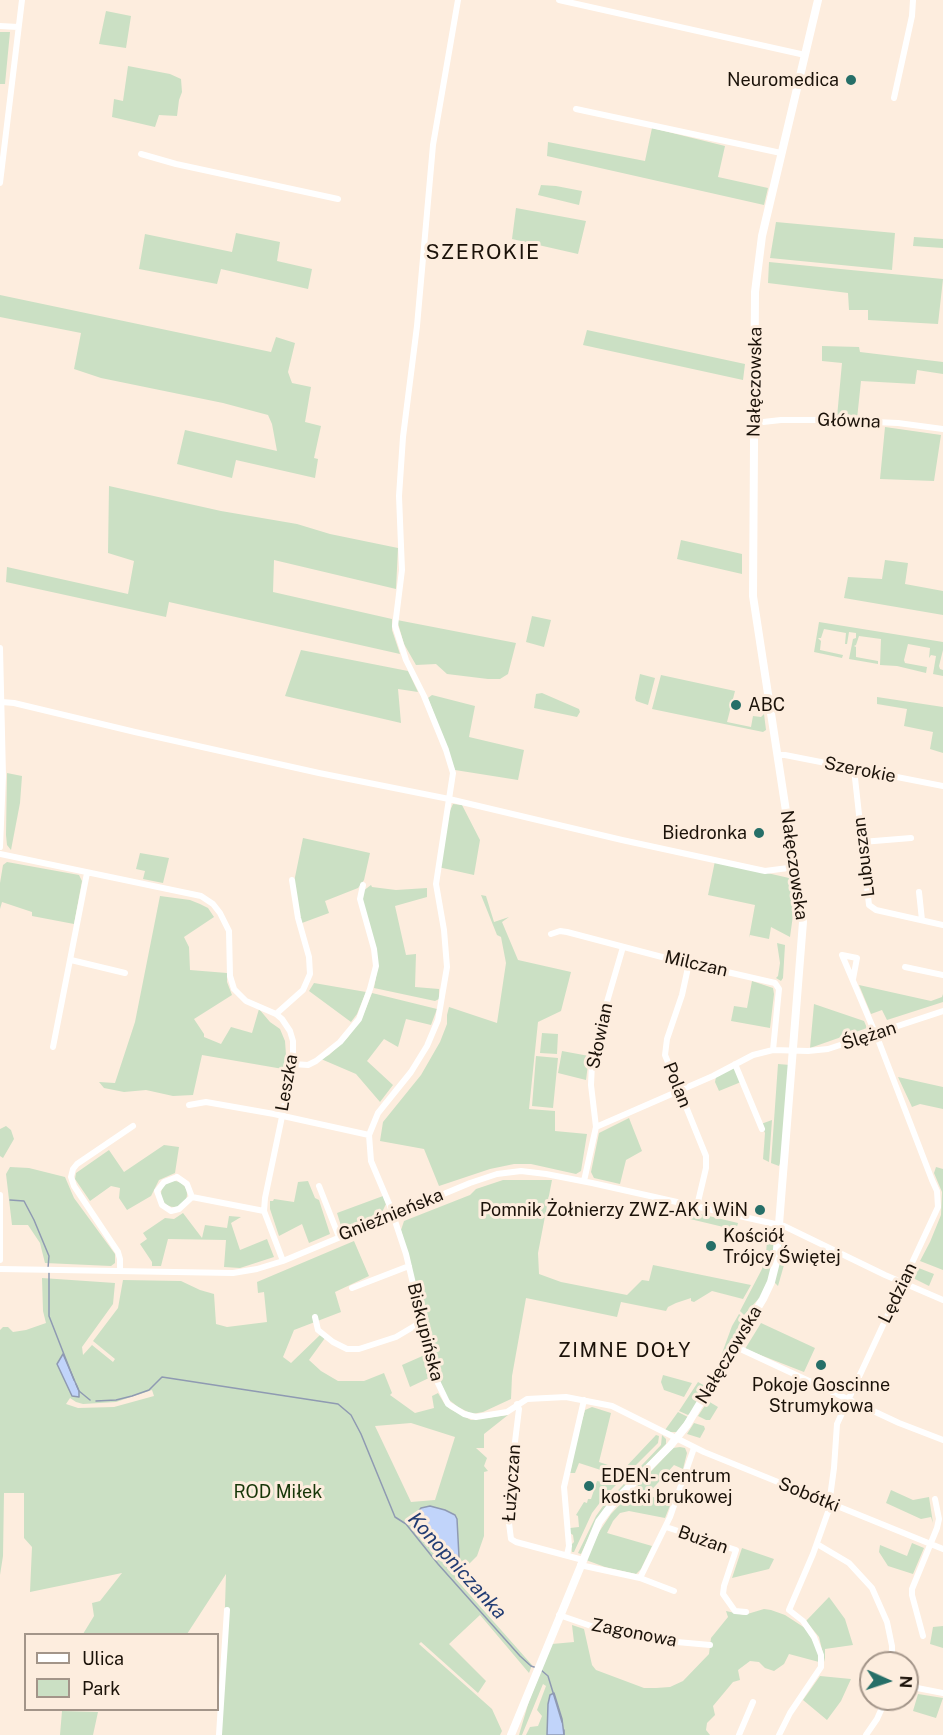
<!DOCTYPE html>
<html>
<head>
<meta charset="utf-8">
<style>
	body { margin:0 }
	#map { position:relative; width:943px; height:1735px; overflow:hidden; background:#fdedde; font-family:"Public Sans",sans-serif }
	canvas { display:block }
	.legend { position:absolute; left:24px; top:1633px; width:195px; height:78px; box-sizing:border-box; background:#fdedde; border:2px solid #a39589; margin:0; padding:8px 10px; list-style:none; font-size:18px; color:#1b1209 }
	.legend li { display:flex; align-items:center; gap:12px; height:30px }
	.legend b { width:30px; border:2px solid #a39589 }
	.north { position:absolute; left:859px; top:1651px; width:60px; height:60px; box-sizing:border-box; background:#fdedde; border:2px solid #a39589; border-radius:50%; rotate:93deg; font-size:16px; font-weight:700; line-height:24px; text-align:center; color:#1b1209 }
	.north::after { content:''; display:block; margin:auto; width:21px; height:27px; background:#266f68; clip-path:polygon(50% 0,100% 100%,50% 72%,0 100%) }
</style>
</head>
<body>
<div id="map">
<canvas width="943" height="1735"></canvas>
<ul class="legend">
<li><b style="height:8px;background:#fff"></b>Ulica</li>
<li><b style="height:16px;background:#cbe0c4"></b>Park</li>
</ul>
<div class="north">N</div>
</div>
<script>
const ctx = document.querySelector('canvas').getContext('2d');
ctx.lineJoin = 'round';
function fill(path, color) {
  ctx.fillStyle = color;
  ctx.fill(path, 'evenodd');
}
function poly(rows) {
  const path = new Path2D();
  for (const r of rows) {
    if (r.length === 3) {
      path.moveTo(r[0] + r[2], r[1]);
      path.arc(r[0], r[1], r[2], 0, 2 * Math.PI);
      continue;
    }
    path.moveTo(r[0], r[1]);
    for (let i = 2; i < r.length; i += 2) path.lineTo(r[i], r[i + 1]);
  }
  return path;
}
function strokePath(path, color, width, dash) {
  ctx.strokeStyle = color;
  ctx.lineWidth = width;
  ctx.lineCap = dash ? 'butt' : 'round';
  ctx.setLineDash(dash || []);
  ctx.stroke(path);
}
function drawText(font, color, halo, rows, align = 'center') {
  ctx.font = font + ' "Public Sans",sans-serif';
  ctx.lineWidth = 6;
  ctx.setLineDash([]);
  ctx.textBaseline = 'middle';
  ctx.strokeStyle = halo;
  ctx.fillStyle = color;
  for (const [text, x, y, turn = 0] of rows) {
    ctx.save();
    ctx.translate(x, y);
    ctx.rotate((+turn || 0) * Math.PI / 180);
    ctx.textAlign = isNaN(turn) ? turn : align;
    if (halo) ctx.strokeText(text, 0, 0);
    ctx.fillText(text, 0, 0);
    ctx.restore();
  }
}
fill(poly([
	[106,11,131,16,126,48,99,44],
	[0,32,10,32,5,84,0,84],
	[128,66,170,74,181,79,182,92,179,100,177,116,159,115,155,127,112,117,114,99,123,101],
	[652,128,725,146,718,177,768,188,764,205,547,156,548,142,645,161],
	[541,185,556,186,582,191,579,205,538,195],
	[516,208,586,221,578,254,512,239],
	[776,222,895,233,892,270,770,258],
	[236,233,280,242,277,261,312,269,308,289,221,269,217,284,139,269,145,234,232,252],
	[914,237,943,239,943,248,913,246],
	[769,262,943,279,938,324,868,320,868,310,849,310,848,293,768,283],
	[0,295,271,352,276,337,295,343,288,372,292,383,311,387,305,422,321,426,314,458,318,459,315,478,236,460,232,478,177,464,185,430,277,451,272,424,268,415,223,403,101,378,74,369,81,333,0,317],
	[587,330,745,364,743,380,583,345],
	[822,346,859,347,860,352,943,362,943,374,917,370,915,384,861,381,857,419,837,417,842,363,822,361],
	[885,427,941,435,934,481,880,479],
	[109,486,221,511,297,524,330,534,398,548,396,589,274,560,273,592,392,619,392,630,400,654,169,602,166,617,6,582,7,567,128,594,134,561,108,553],
	[681,540,742,554,742,574,677,559],
	[885,560,908,563,905,584,943,591,943,615,844,598,848,577,882,579],
	[532,616,551,620,544,647,526,642],
	[397,620,516,643,508,674,500,679,488,679,447,674,436,664,416,665,404,644],
	[819,622,943,642,943,650,939,666,940,669,943,670,943,676,933,674,936,656,931,655,929,658,930,648,908,644,904,660,905,663,927,667,926,673,897,666,880,665,881,639,859,636,856,645,854,646,856,647,856,657,878,661,878,664,849,659,853,639,856,638,856,633,849,632,847,644,845,644,846,633,824,629,821,638,818,638,821,641,820,650,843,655,842,658,814,652],
	[301,650,408,671,418,692,398,689,401,723,285,696],
	[640,674,655,678,648,705,636,701,635,698],
	[661,675,735,691,727,722,751,727,753,716,761,717,764,714,766,730,763,732,652,709],
	[542,693,579,709,580,712,577,717,534,708,536,694],
	[432,695,475,706,469,737,524,750,518,780,455,770,428,698],
	[877,697,943,707,943,753,930,749,933,732,904,726,907,709,877,704],
	[7,773,22,776,20,803,11,850,7,845,6,835],
	[453,804,462,805,480,840,474,875,438,867,449,813],
	[303,838,370,853,364,880,358,888,325,901,329,913,302,923,297,907,294,882],
	[140,853,169,858,163,883,143,879,145,871,136,869],
	[715,861,789,878,794,908,790,937,771,927,769,939,750,935,749,938,755,905,708,895],
	[7,862,79,875,82,881,74,924,32,916,32,912,2,902,0,909,0,883,3,865],
	[371,885,372,887,396,890,427,888,427,897,395,906,406,955,416,954,415,987,439,989,439,999,435,1001,374,988,378,966,362,899,363,891],
	[481,895,486,896,494,922,509,917,502,922,518,960,571,972,561,1011,538,1022,529,1109,555,1111,555,1131,587,1134,581,1171,576,1174,531,1164,514,1164,490,1169,439,1186,424,1149,380,1141,383,1122,421,1075,440,1042,447,1024,447,1015,449,1007,497,1023,506,963,501,937,497,935],
	[160,896,190,900,200,904,208,908,214,917,184,937,189,947,190,970,227,973,227,982,232,995,194,1019,204,1034,204,1037,221,1044,231,1027,252,1033,259,1009,270,1022,280,1029,285,1041,286,1055,283,1069,202,1055,193,1095,173,1096,146,1090,124,1092,104,1088,99,1082,115,1083,135,1022],
	[777,943,785,945,783,978,781,981,776,978,778,976,780,963],
	[752,981,773,988,774,994,770,1028,731,1021,734,1006,747,1008],
	[314,983,366,992,357,1014,351,1022,309,991],
	[859,985,931,1001,942,997,943,994,943,1002,887,1020,882,1010,871,1014],
	[372,993,437,1009,431,1025,406,1019,398,1047,384,1039,367,1061,393,1085,380,1102,356,1074,321,1059,329,1055,347,1038,362,1018],
	[814,1004,864,1021,867,1028,810,1048],
	[542,1033,558,1034,557,1054,540,1053],
	[562,1051,589,1056,586,1080,558,1073],
	[536,1056,558,1058,553,1108,532,1106],
	[778,1064,790,1065,784,1130,782,1140,782,1159,779,1166,771,1163],
	[734,1067,741,1082,719,1091,715,1082,716,1077],
	[898,1077,943,1087,943,1109,920,1104,912,1107],
	[629,1118,642,1151,626,1160,620,1184,594,1178,591,1172,599,1133],
	[772,1120,769,1162,763,1159,765,1133,761,1124],
	[6,1126,11,1130,14,1139,3,1158,0,1156,0,1129],
	[164,1145,179,1147,175,1173,159,1180,151,1196,127,1210,119,1198,120,1188,111,1186,90,1201,75,1179,76,1173,109,1150,124,1172],
	[10,1167,29,1168,65,1177,74,1198,115,1254,115,1263,111,1266,45,1263,40,1243,28,1225,12,1225,6,1174],
	[936,1167,943,1169,943,1270,920,1261,930,1242,941,1215,942,1192,934,1173],
	[503,1180,552,1180,538,1253,539,1274,561,1282,627,1295,642,1280,649,1281,653,1265,751,1285,743,1299,712,1291,694,1302,691,1301,691,1298,676,1303,668,1307,666,1311,621,1302,617,1317,526,1298,512,1376,511,1399,483,1412,472,1414,458,1407,448,1399,439,1379,401,1230,404,1221,470,1195,476,1189],
	[174,1194,13],
	[308,1181,315,1198,319,1200,330,1234,309,1243,302,1224,279,1236,270,1209,270,1201,273,1201,274,1199,294,1202,298,1182],
	[383,1196,386,1204,381,1214,342,1229,337,1213],
	[692,1212,738,1223,736,1230,690,1219],
	[183,1213,202,1238,205,1225,227,1228,229,1216,241,1217,231,1223,240,1250,267,1239,274,1257,240,1268,224,1267,226,1240,168,1239,161,1266,152,1266,152,1262,140,1244,147,1239,143,1233,165,1218,174,1219],
	[768,1227,774,1229,776,1234,770,1275,761,1296,744,1315,740,1311,762,1269,766,1254],
	[785,1233,784,1265,778,1286,774,1282,782,1236],
	[354,1241,369,1276,335,1292,341,1312,294,1330,283,1357,291,1363,320,1335,325,1338,309,1360,321,1371,338,1381,364,1381,384,1373,392,1393,390,1395,415,1413,434,1408,432,1396,438,1393,444,1403,450,1409,471,1420,508,1415,484,1434,484,1448,476,1448,487,1458,484,1466,488,1471,484,1472,484,1536,477,1556,455,1578,532,1665,529,1673,480,1615,449,1644,486,1681,478,1693,421,1642,419,1644,492,1709,502,1731,500,1735,221,1735,226,1574,187,1634,83,1634,94,1616,92,1603,100,1601,122,1573,30,1592,32,1547,24,1538,24,1493,4,1493,3,1556,0,1575,0,1330,3,1327,8,1327,13,1332,26,1330,46,1323,43,1311,42,1278,115,1283,113,1304,82,1347,83,1355,92,1345,113,1362,115,1359,93,1341,118,1308,123,1280,181,1281,200,1290,214,1294,216,1324,227,1327,267,1322,264,1292,258,1293,257,1282],
	[152,1390,154,1396,114,1407,78,1408,66,1404,70,1398,76,1402,83,1404,116,1402],
	[411,1423,455,1437,435,1500,411,1502,375,1426],
	[430,1506,445,1510,421,1526,417,1515],
	[916,1267,934,1274,929,1286,911,1277],
	[739,1314,742,1316,735,1339,728,1352,724,1356,721,1356,732,1326],
	[761,1323,815,1348,804,1372,745,1349],
	[427,1354,432,1372,431,1377,410,1387,402,1365],
	[663,1375,692,1383,684,1397,664,1390,661,1382],
	[698,1382,707,1387,690,1414,688,1415,679,1411],
	[708,1401,718,1407,710,1420,706,1420,698,1416],
	[592,1407,611,1413,599,1462,623,1470,656,1435,659,1436,658,1443,605,1496,592,1513,574,1552,572,1552,571,1545,574,1542,573,1535,570,1533,570,1528,579,1527,578,1516,576,1515,584,1502,587,1503,588,1499,591,1499,597,1481,607,1483,610,1473,579,1463,575,1473,570,1473,577,1438,585,1410],
	[678,1412,688,1417,677,1432,670,1432,665,1430],
	[694,1423,704,1426,705,1429,700,1438,687,1434],
	[662,1435,666,1439,666,1444,606,1507,598,1518,581,1554,578,1553,596,1516,603,1506,661,1445],
	[680,1447,685,1448,687,1453,683,1469,674,1465,647,1495,671,1503,665,1518,629,1511,620,1513,613,1521,607,1533,652,1546,641,1569,636,1574,605,1567,586,1560,599,1532,611,1514,673,1448],
	[891,1490,913,1500,929,1497,933,1523,931,1517,921,1519,886,1503],
	[912,1543,924,1548,913,1574,888,1566,879,1552,880,1545,907,1556],
	[742,1548,774,1559,769,1569,732,1578],
	[829,1597,845,1619,853,1645,825,1649,825,1662,819,1637,806,1621],
	[764,1609,771,1610,785,1615,805,1628,818,1649,819,1662,789,1654,784,1664,774,1671,765,1668,759,1662,750,1661,738,1670,740,1680,733,1682,713,1706,715,1715,707,1723,706,1730,710,1735,526,1735,530,1727,538,1726,542,1716,537,1710,546,1686,543,1684,522,1735,519,1735,529,1701,552,1644,574,1642,572,1625,584,1629,592,1665,596,1670,644,1688,656,1688,670,1687,683,1681,709,1654,711,1638,728,1617,726,1611,744,1615],
	[943,1626,943,1648,930,1644,933,1627],
	[820,1676,851,1679,841,1701,827,1720,803,1700],
	[918,1694,943,1698,936,1718,913,1711],
	[62,1711,98,1712,93,1735,60,1735]
]), '#cbe0c4');
const water = poly([
	[63,1354,79,1391,79,1397,72,1396,57,1364,63,1354],
	[430,1506,445,1510,455,1515,457,1519,459,1557,456,1561,449,1562,421,1526,418,1512,421,1508,430,1506],
	[554,1693,562,1719,564,1735,547,1735,548,1704,550,1695,554,1693]
]);
fill(water, '#c1d4fa');
strokePath(water, '#8f9ab2', 1.5);
strokePath(poly([
	[10,1200,24,1201,34,1220,49,1256,48,1268],
	[49,1272,49,1316,74,1380],
	[76,1384,79,1391,90,1400],
	[96,1401,116,1400,132,1396,149,1390,162,1377,338,1404,351,1415,361,1434,395,1517,406,1524,438,1564,520,1656,531,1666,537,1668],
	[541,1670,548,1676,562,1722],
	[564,1735,564,1730]
]), '#8f9ab2', 1.5);
strokePath(poly([
	[458,0,433,145,417,326,403,437,399,496,402,570,395,626,406,660,424,696,446,750,453,773,436,884,444,930,447,967,438,1020,427,1046,411,1072,378,1113,369,1135,371,1161,390,1206,406,1254,435,1377,448,1404,464,1414,476,1417,507,1412,527,1399,566,1397,612,1406,704,1452,943,1549],
	[559,0,805,55],
	[0,26,18,27],
	[894,98,912,16,913,0],
	[576,109,781,153],
	[141,154,176,164,338,199],
	[0,183,22,0],
	[754,423,781,420,829,420,898,423,943,429],
	[0,648,3,776,0,847],
	[2,702,14,703,135,732,319,773,449,799,622,840,765,871,796,867],
	[778,755,785,755,943,786],
	[854,769,869,905,876,910,943,925],
	[862,842,911,838],
	[0,854,201,896,213,904,220,913,229,931,230,976,234,989,246,1001,276,1014,282,1019,290,1031,293,1041,293,1064,265,1198,264,1211,283,1261],
	[919,892,922,920],
	[551,934,560,931,567,932,662,957,775,983,779,989,773,1050],
	[842,955,857,958,853,979],
	[71,960,125,973],
	[689,963,682,995,667,1039,665,1055,706,1156,706,1168,697,1206],
	[905,967,943,975],
	[276,1014,303,990,310,974,309,957,298,918,292,880],
	[53,1047,87,873],
	[293,1064,308,1065,316,1061,340,1042,359,1019,370,989,376,966,374,949,360,899,363,885],
	[735,1064,762,1129],
	[189,1105,206,1102,274,1114,369,1135],
	[596,1127,713,1076,753,1055,773,1050,808,1051,828,1049,943,1011],
	[177,1177,187,1184,192,1197,179,1209,171,1211,162,1205,157,1191,164,1182,177,1177],
	[584,1181,596,1127,591,1085,592,1063,602,1019,623,947],
	[319,1186,339,1237],
	[0,1195,0,1260],
	[192,1197,264,1211],
	[0,1269,233,1273,257,1269,283,1261,470,1183,497,1174,521,1171,546,1174,592,1183,784,1226,885,1275,943,1300],
	[120,1271,120,1259,118,1252,74,1186,71,1177,73,1169,77,1164,133,1126],
	[352,1288,409,1266],
	[315,1317,318,1330,333,1342,347,1349,359,1349,396,1337,423,1321],
	[734,1346,899,1423,943,1440],
	[517,1404,519,1409,509,1491,509,1523,511,1539,516,1542,583,1560],
	[666,1527,736,1550,724,1586,723,1594,735,1611,746,1612],
	[817,1544,849,1563,872,1588,887,1622,892,1646,892,1663],
	[567,1555,569,1546,564,1487,584,1400],
	[580,1565,640,1578,674,1591],
	[640,1578,670,1517,694,1448],
	[559,1615,594,1627,655,1640,710,1645],
	[923,1636,912,1595,912,1589,937,1528,939,1519,935,1499],
	[907,1686,943,1693],
	[219,1735,227,1610],
	[739,1735,753,1702],
	[779,1735,790,1713,821,1667,821,1655,814,1637,803,1621,789,1610,813,1554,828,1512,834,1468,837,1424,938,1207,937,1191,932,1180,879,1042,842,955],
	[866,1735,877,1719,886,1699]
]), '#fff', 6);
strokePath(poly([
	[511,1735,599,1522,614,1502,670,1446,687,1425,763,1299,771,1282,776,1262,803,922,753,596,755,292,762,236,818,0]
]), '#fff', 8);
for (const [x, y, r, color] of [
	[851,80,6,"#266f68"],
	[736,705,6,"#266f68"],
	[759,833,6,"#266f68"],
	[760,1210,6,"#266f68"],
	[711,1246,6,"#266f68"],
	[821,1365,6,"#266f68"],
	[589,1486,6,"#266f68"]
]) {
  const dot = new Path2D();
  dot.arc(x, y, r, 0, 2 * Math.PI);
  ctx.fillStyle = color;
  ctx.fill(dot);
  strokePath(dot, '#fdedde', 2);
}
drawText('18px', '#1b1209', '#fdedde', [
	["Neuromedica",839,80],
	["ABC",748,705,"left"],
	["Biedronka",747,833],
	["Pomnik Żołnierzy ZWZ-AK i WiN",748,1210],
	["Kościół",723,1236,"left"],
	["Trójcy Świętej",723,1257,"left"],
	["Pokoje Goscinne",821,1385,"center"],
	["Strumykowa",821,1406,"center"],
	["EDEN- centrum",601,1476,"left"],
	["kostki brukowej",601,1497,"left"]
], 'right');
drawText('18px', '#1b1209', '#fdedde', [
	["Nałęczowska",755,382,-89],
	["Główna",849,421,2],
	["Szerokie",860,770,11],
	["Lubuszan",864,857,-97],
	["Nałęczowska",794,865,82],
	["Milczan",696,964,13],
	["Słowian",600,1036,-78],
	["Ślężan",869,1036,-18],
	["Leszka",287,1083,-80],
	["Polan",677,1085,68],
	["Gnieźnieńska",391,1215,-22],
	["Lędzian",898,1293,-64],
	["Biskupińska",425,1332,76],
	["Nałęczowska",729,1355,-59],
	["Łużyczan",512,1483,-86],
	["Sobótki",809,1495,22],
	["Bużan",703,1540,19],
	["Zagonowa",634,1633,11]
]);
drawText('18px', '#163608', '#fdedde', [
	["ROD Miłek",278,1492]
]);
ctx.letterSpacing = '1.5px';
drawText('20px', '#1b1209', '#fdedde', [
	["ZIMNE DOŁY",625,1351]
]);
ctx.letterSpacing = '0px';
drawText('italic 20px', '#223c73', '#fdedde', [
	["Konopniczanka",457,1566,48]
]);
ctx.letterSpacing = '1.5px';
drawText('21px', '#1b1209', '#fdedde', [
	["SZEROKIE",483,253]
]);
ctx.letterSpacing = '0px';
</script>
</body>
</html>
